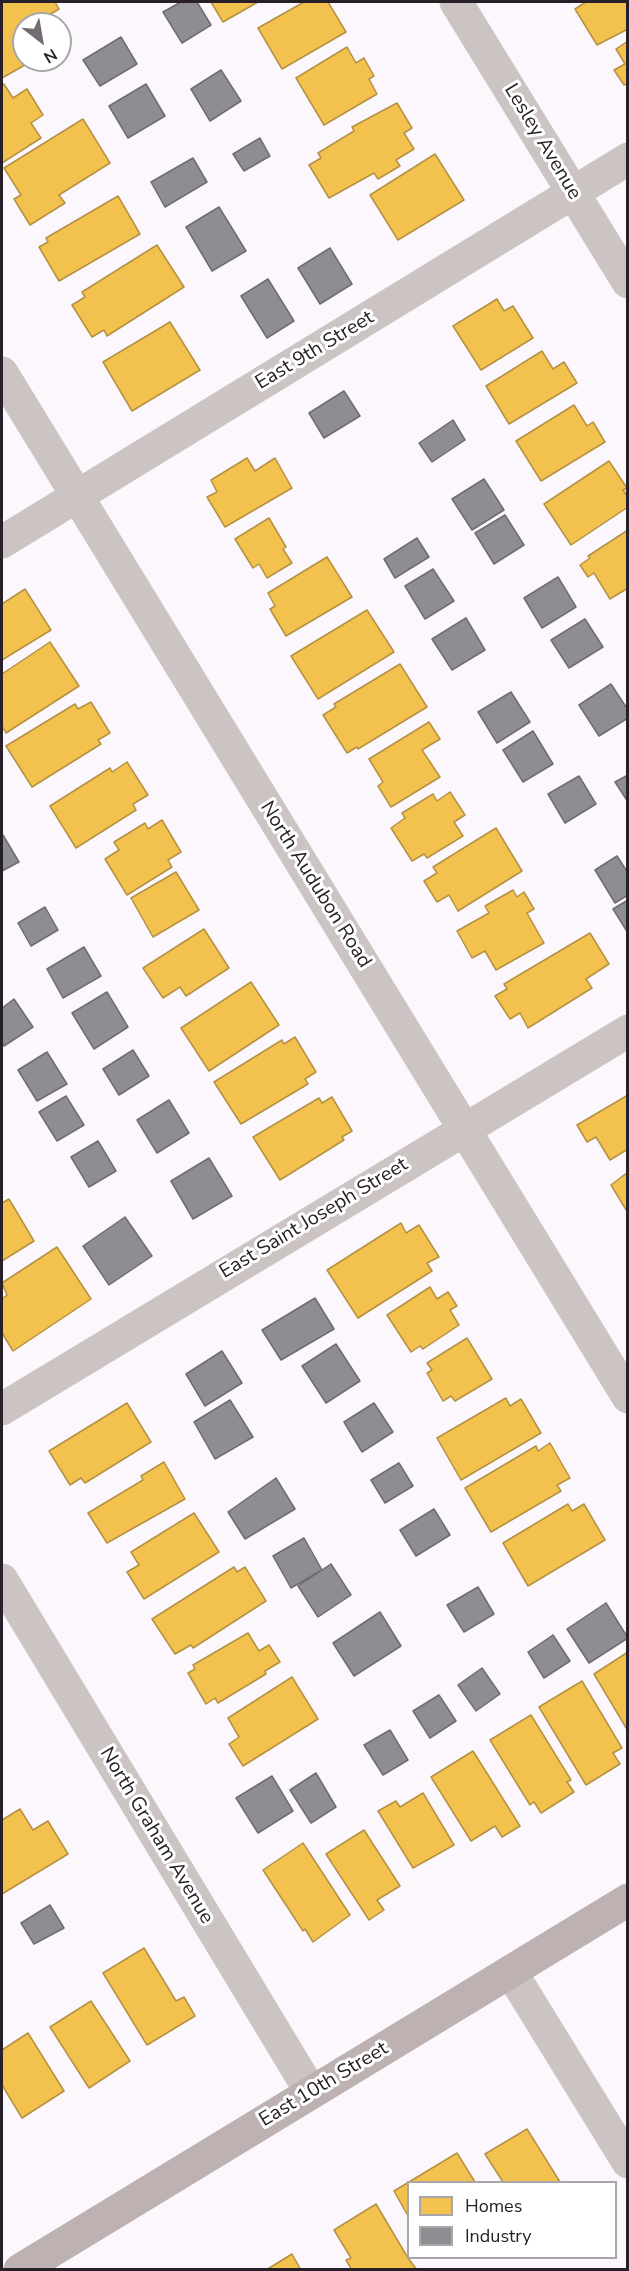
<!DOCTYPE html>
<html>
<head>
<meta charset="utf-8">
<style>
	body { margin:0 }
	#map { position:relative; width:629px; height:2271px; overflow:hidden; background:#fcf7fc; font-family:"Nunito Sans",sans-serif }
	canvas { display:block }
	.frame { position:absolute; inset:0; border:3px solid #282028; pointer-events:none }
	.legend { position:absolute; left:407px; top:2181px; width:210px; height:78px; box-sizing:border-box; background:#fff; border:2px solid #a9a6a9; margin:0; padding:8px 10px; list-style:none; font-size:18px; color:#282028 }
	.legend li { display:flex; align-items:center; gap:12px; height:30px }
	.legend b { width:30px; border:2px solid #a9a6a9 }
	.north { position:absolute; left:12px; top:12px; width:60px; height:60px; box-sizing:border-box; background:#fff; border:2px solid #a9a6a9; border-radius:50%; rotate:149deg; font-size:16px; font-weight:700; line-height:24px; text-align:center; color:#282028 }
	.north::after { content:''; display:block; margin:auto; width:21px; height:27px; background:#726b72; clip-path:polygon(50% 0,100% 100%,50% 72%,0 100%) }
</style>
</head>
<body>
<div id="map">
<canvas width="629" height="2271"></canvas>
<div class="frame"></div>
<ul class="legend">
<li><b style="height:16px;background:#f2c14e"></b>Homes</li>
<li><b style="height:16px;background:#8d8d92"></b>Industry</li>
</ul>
<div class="north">N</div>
</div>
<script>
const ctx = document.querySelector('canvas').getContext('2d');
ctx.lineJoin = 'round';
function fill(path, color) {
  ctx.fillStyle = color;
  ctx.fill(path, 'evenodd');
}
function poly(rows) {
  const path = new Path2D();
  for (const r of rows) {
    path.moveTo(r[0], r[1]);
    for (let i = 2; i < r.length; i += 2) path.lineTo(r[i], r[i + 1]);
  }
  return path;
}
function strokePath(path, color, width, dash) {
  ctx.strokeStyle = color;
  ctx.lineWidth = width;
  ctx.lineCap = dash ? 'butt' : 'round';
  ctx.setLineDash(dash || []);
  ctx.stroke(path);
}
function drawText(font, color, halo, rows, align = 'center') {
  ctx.font = font + ' "Nunito Sans",sans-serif';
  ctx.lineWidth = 6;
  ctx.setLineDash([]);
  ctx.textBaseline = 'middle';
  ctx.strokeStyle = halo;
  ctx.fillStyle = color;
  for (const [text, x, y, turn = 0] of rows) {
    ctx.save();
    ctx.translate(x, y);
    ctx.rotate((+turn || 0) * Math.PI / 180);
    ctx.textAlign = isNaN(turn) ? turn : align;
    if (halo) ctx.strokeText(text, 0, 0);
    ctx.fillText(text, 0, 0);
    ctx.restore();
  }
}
const homes = poly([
	[2,2,55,2,59,9,34,24,24,24,24,30,16,35,24,48,24,60,32,61,2,78,2,2],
	[211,2,258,2,223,22,211,2],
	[304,2,328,2,346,32,282,69,258,28,304,2],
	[586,2,628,2,628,29,597,45,575,9,586,2],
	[628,41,628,83,624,85,614,70,625,64,616,49,628,41],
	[347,47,356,63,364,58,374,76,369,79,377,94,324,125,296,78,347,47],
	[4,84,13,98,27,89,43,115,31,123,41,138,2,163,2,86,4,84],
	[397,103,412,128,404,133,414,149,396,160,400,166,378,179,374,173,329,198,309,165,321,158,318,153,354,131,352,127,397,103],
	[83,119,110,163,59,195,65,203,30,225,14,199,21,195,4,168,83,119],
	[435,154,464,200,398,240,370,195,435,154],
	[118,196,140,234,59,281,39,247,48,242,46,238,118,196],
	[157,245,184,287,107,336,104,330,92,337,72,305,85,297,82,292,157,245],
	[497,299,504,311,513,306,533,338,481,370,453,326,497,299],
	[170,322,200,370,132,411,103,362,170,322],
	[542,351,553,369,564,362,577,383,509,424,486,386,542,351],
	[574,405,587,426,593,422,605,442,541,481,516,441,574,405],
	[247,458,255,471,275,458,292,488,225,527,207,497,217,492,211,480,247,458],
	[609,461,627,488,623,490,628,497,628,507,571,545,544,504,609,461],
	[269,518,286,547,283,549,292,563,267,578,259,564,253,568,235,539,269,518],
	[628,530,628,588,610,599,594,573,588,577,580,565,590,558,588,556,628,530],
	[327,557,352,597,286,636,270,609,275,606,268,593,327,557],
	[25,589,51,630,2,660,2,604,25,589],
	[367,610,394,652,318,699,291,656,367,610],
	[50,642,79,686,6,733,2,726,2,674,50,642],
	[400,664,427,707,358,749,357,747,347,753,323,715,336,707,334,704,400,664],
	[91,702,110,733,98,740,101,744,32,787,6,746,75,704,78,709,91,702],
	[429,722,440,739,422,750,440,777,391,807,378,786,383,782,369,759,429,722],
	[127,762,148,795,133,804,136,810,76,848,50,806,110,768,112,772,127,762],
	[450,792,465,815,454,822,463,836,427,858,424,854,412,861,391,828,405,818,402,813,433,794,437,801,450,792],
	[162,820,181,852,168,860,172,867,127,895,105,859,119,850,114,842,145,823,148,829,162,820],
	[496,828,522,871,458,911,449,895,437,902,424,881,437,873,433,867,496,828],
	[176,872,199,910,153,937,131,898,176,872],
	[513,890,517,897,524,892,534,909,527,913,544,943,496,970,485,951,472,958,457,931,489,913,485,906,513,890],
	[204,929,229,968,186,996,180,987,163,998,143,968,204,929],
	[590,933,609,964,586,979,592,988,528,1028,520,1013,510,1019,495,996,507,989,504,984,590,933],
	[251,982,279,1025,209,1071,181,1028,251,982],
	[295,1037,316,1072,305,1079,308,1084,241,1124,214,1082,282,1040,284,1044,295,1037],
	[628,1095,628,1149,610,1160,596,1137,587,1142,577,1125,628,1095],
	[332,1097,352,1131,342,1137,344,1140,280,1180,253,1137,319,1098,322,1103,332,1097],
	[628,1172,628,1213,611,1185,628,1172],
	[9,1199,34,1241,2,1261,2,1203,9,1199],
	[401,1223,406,1233,419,1225,439,1257,427,1263,432,1271,358,1318,327,1270,401,1223],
	[57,1247,91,1299,13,1351,2,1333,2,1299,7,1295,2,1283,57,1247],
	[430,1287,437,1299,448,1292,457,1306,450,1310,459,1325,423,1349,420,1346,411,1352,387,1315,430,1287],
	[467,1338,492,1379,455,1401,451,1396,443,1401,427,1373,432,1370,427,1363,467,1338],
	[506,1398,510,1406,521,1399,541,1433,461,1480,437,1438,506,1398],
	[127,1403,151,1442,85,1483,81,1478,70,1485,49,1451,127,1403],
	[550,1443,570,1478,557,1485,561,1491,491,1532,465,1488,536,1446,538,1451,550,1443],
	[164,1462,185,1499,107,1543,88,1513,143,1480,141,1476,164,1462],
	[568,1504,572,1511,584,1504,605,1540,528,1586,503,1543,568,1504],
	[194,1513,219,1552,144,1599,127,1572,139,1565,131,1552,194,1513],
	[234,1567,237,1572,245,1567,266,1601,193,1648,191,1645,175,1654,152,1619,234,1567],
	[248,1633,259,1651,269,1645,280,1662,265,1671,266,1674,218,1703,215,1698,206,1704,188,1673,195,1669,193,1665,248,1633],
	[628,1652,628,1731,594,1674,628,1652],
	[292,1677,318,1719,243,1766,229,1744,239,1737,228,1718,292,1677],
	[582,1681,622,1748,613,1753,620,1764,586,1785,539,1707,582,1681],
	[531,1715,571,1780,567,1782,574,1792,541,1813,534,1802,530,1805,490,1740,531,1715],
	[473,1751,520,1826,502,1837,495,1826,471,1841,431,1777,473,1751],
	[423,1793,454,1845,413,1868,378,1811,396,1801,400,1807,423,1793],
	[20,1809,33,1830,48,1821,68,1854,2,1894,2,1820,20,1809],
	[364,1830,400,1886,377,1900,384,1910,369,1920,326,1854,364,1830],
	[303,1843,350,1915,313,1942,305,1929,303,1931,263,1870,303,1843],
	[144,1948,176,2001,184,1997,195,2016,147,2045,103,1973,144,1948],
	[91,2001,130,2061,89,2088,50,2027,91,2001],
	[28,2033,64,2091,22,2118,2,2085,2,2050,28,2033],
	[527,2129,560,2182,503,2182,485,2154,527,2129],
	[457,2153,475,2182,408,2182,408,2216,394,2191,457,2153],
	[376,2204,408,2258,417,2270,352,2270,346,2260,351,2258,334,2230,376,2204],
	[292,2254,301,2270,266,2270,292,2254]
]);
fill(homes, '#f2c14e');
strokePath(homes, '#b59143', 1.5);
const industry = poly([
	[181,2,197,2,211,25,182,43,163,12,181,2],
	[121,37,137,64,100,86,83,60,121,37],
	[221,70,241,101,210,121,191,89,221,70],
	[146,84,165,116,128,138,109,106,146,84],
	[260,138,270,156,244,171,233,154,260,138],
	[193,158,207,182,165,207,151,182,193,158],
	[219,207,246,251,212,271,186,227,219,207],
	[330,248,352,284,320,304,298,268,330,248],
	[268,279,294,321,267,338,241,296,268,279],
	[344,391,360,416,324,438,309,413,344,391],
	[453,420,465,440,432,462,419,443,453,420],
	[484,479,504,510,472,530,452,499,484,479],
	[505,515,524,545,494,564,475,533,505,515],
	[417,538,429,557,395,578,384,559,417,538],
	[433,569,454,601,425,619,405,586,433,569],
	[558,577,576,607,542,628,524,598,558,577],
	[466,618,485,650,452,670,432,639,466,618],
	[585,619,603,647,569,668,551,640,585,619],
	[611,684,628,710,628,718,599,736,579,705,611,684],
	[511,692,530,722,497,743,478,712,511,692],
	[533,731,553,764,523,782,503,750,533,731],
	[628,775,628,802,615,782,628,775],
	[579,776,596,804,565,823,548,794,579,776],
	[3,835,19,862,2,871,2,836,3,835],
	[617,856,628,873,628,895,615,903,595,870,617,856],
	[628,900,628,933,613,909,628,900],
	[45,907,58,930,31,946,18,923,45,907],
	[84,947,101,976,63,998,47,969,84,947],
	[107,992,128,1027,94,1049,72,1013,107,992],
	[14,999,33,1027,4,1046,2,1041,2,1008,14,999],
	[133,1050,149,1076,119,1095,103,1069,133,1050],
	[47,1052,67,1084,37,1101,18,1070,47,1052],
	[66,1096,84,1125,57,1141,39,1112,66,1096],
	[169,1100,189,1133,157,1153,137,1120,169,1100],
	[98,1141,116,1171,89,1187,71,1157,98,1141],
	[209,1158,232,1196,193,1219,171,1181,209,1158],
	[125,1217,152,1256,109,1285,83,1246,125,1217],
	[315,1298,334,1329,281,1360,262,1330,315,1298],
	[336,1344,360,1381,326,1403,302,1366,336,1344],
	[222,1351,242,1383,205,1406,186,1374,222,1351],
	[230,1400,253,1437,215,1459,194,1422,230,1400],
	[374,1403,393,1432,362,1452,344,1422,374,1403],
	[399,1463,413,1486,385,1503,371,1480,399,1463],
	[276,1478,295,1509,245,1539,228,1512,276,1478],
	[434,1509,450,1535,416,1556,400,1530,434,1509],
	[304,1538,322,1570,291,1588,273,1556,304,1538],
	[331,1564,351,1595,318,1617,298,1586,331,1564],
	[478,1587,494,1614,464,1632,447,1605,478,1587],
	[606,1603,628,1638,589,1663,567,1629,606,1603],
	[380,1612,401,1646,354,1676,333,1643,380,1612],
	[553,1635,570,1661,544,1678,528,1652,553,1635],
	[482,1668,500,1694,476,1711,458,1685,482,1668],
	[439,1695,456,1721,430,1738,413,1711,439,1695],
	[390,1730,408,1760,383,1775,364,1745,390,1730],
	[316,1773,336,1807,311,1823,290,1790,316,1773],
	[272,1776,293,1811,258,1833,236,1798,272,1776],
	[50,1905,64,1928,34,1944,21,1923,50,1905]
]);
fill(industry, '#8d8d92');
strokePath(industry, '#6f6c72', 1.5);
strokePath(poly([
	[456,2,628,282],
	[2,373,628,1397],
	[2,542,628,159],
	[2,1409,628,1031],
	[2,1580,311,2092],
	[511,1972,628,2162]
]), '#ccc3c3', 33);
strokePath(poly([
	[20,2270,628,1900]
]), '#bdb1b1', 33);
drawText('20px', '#282028', '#fff', [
	["Lesley Avenue",542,142,59],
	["East 9th Street",315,351,-31],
	["North Audubon Road",315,885,58],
	["East Saint Joseph Street",314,1219,-31],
	["North Graham Avenue",156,1836,59],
	["East 10th Street",324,2085,-31]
]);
</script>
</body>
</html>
